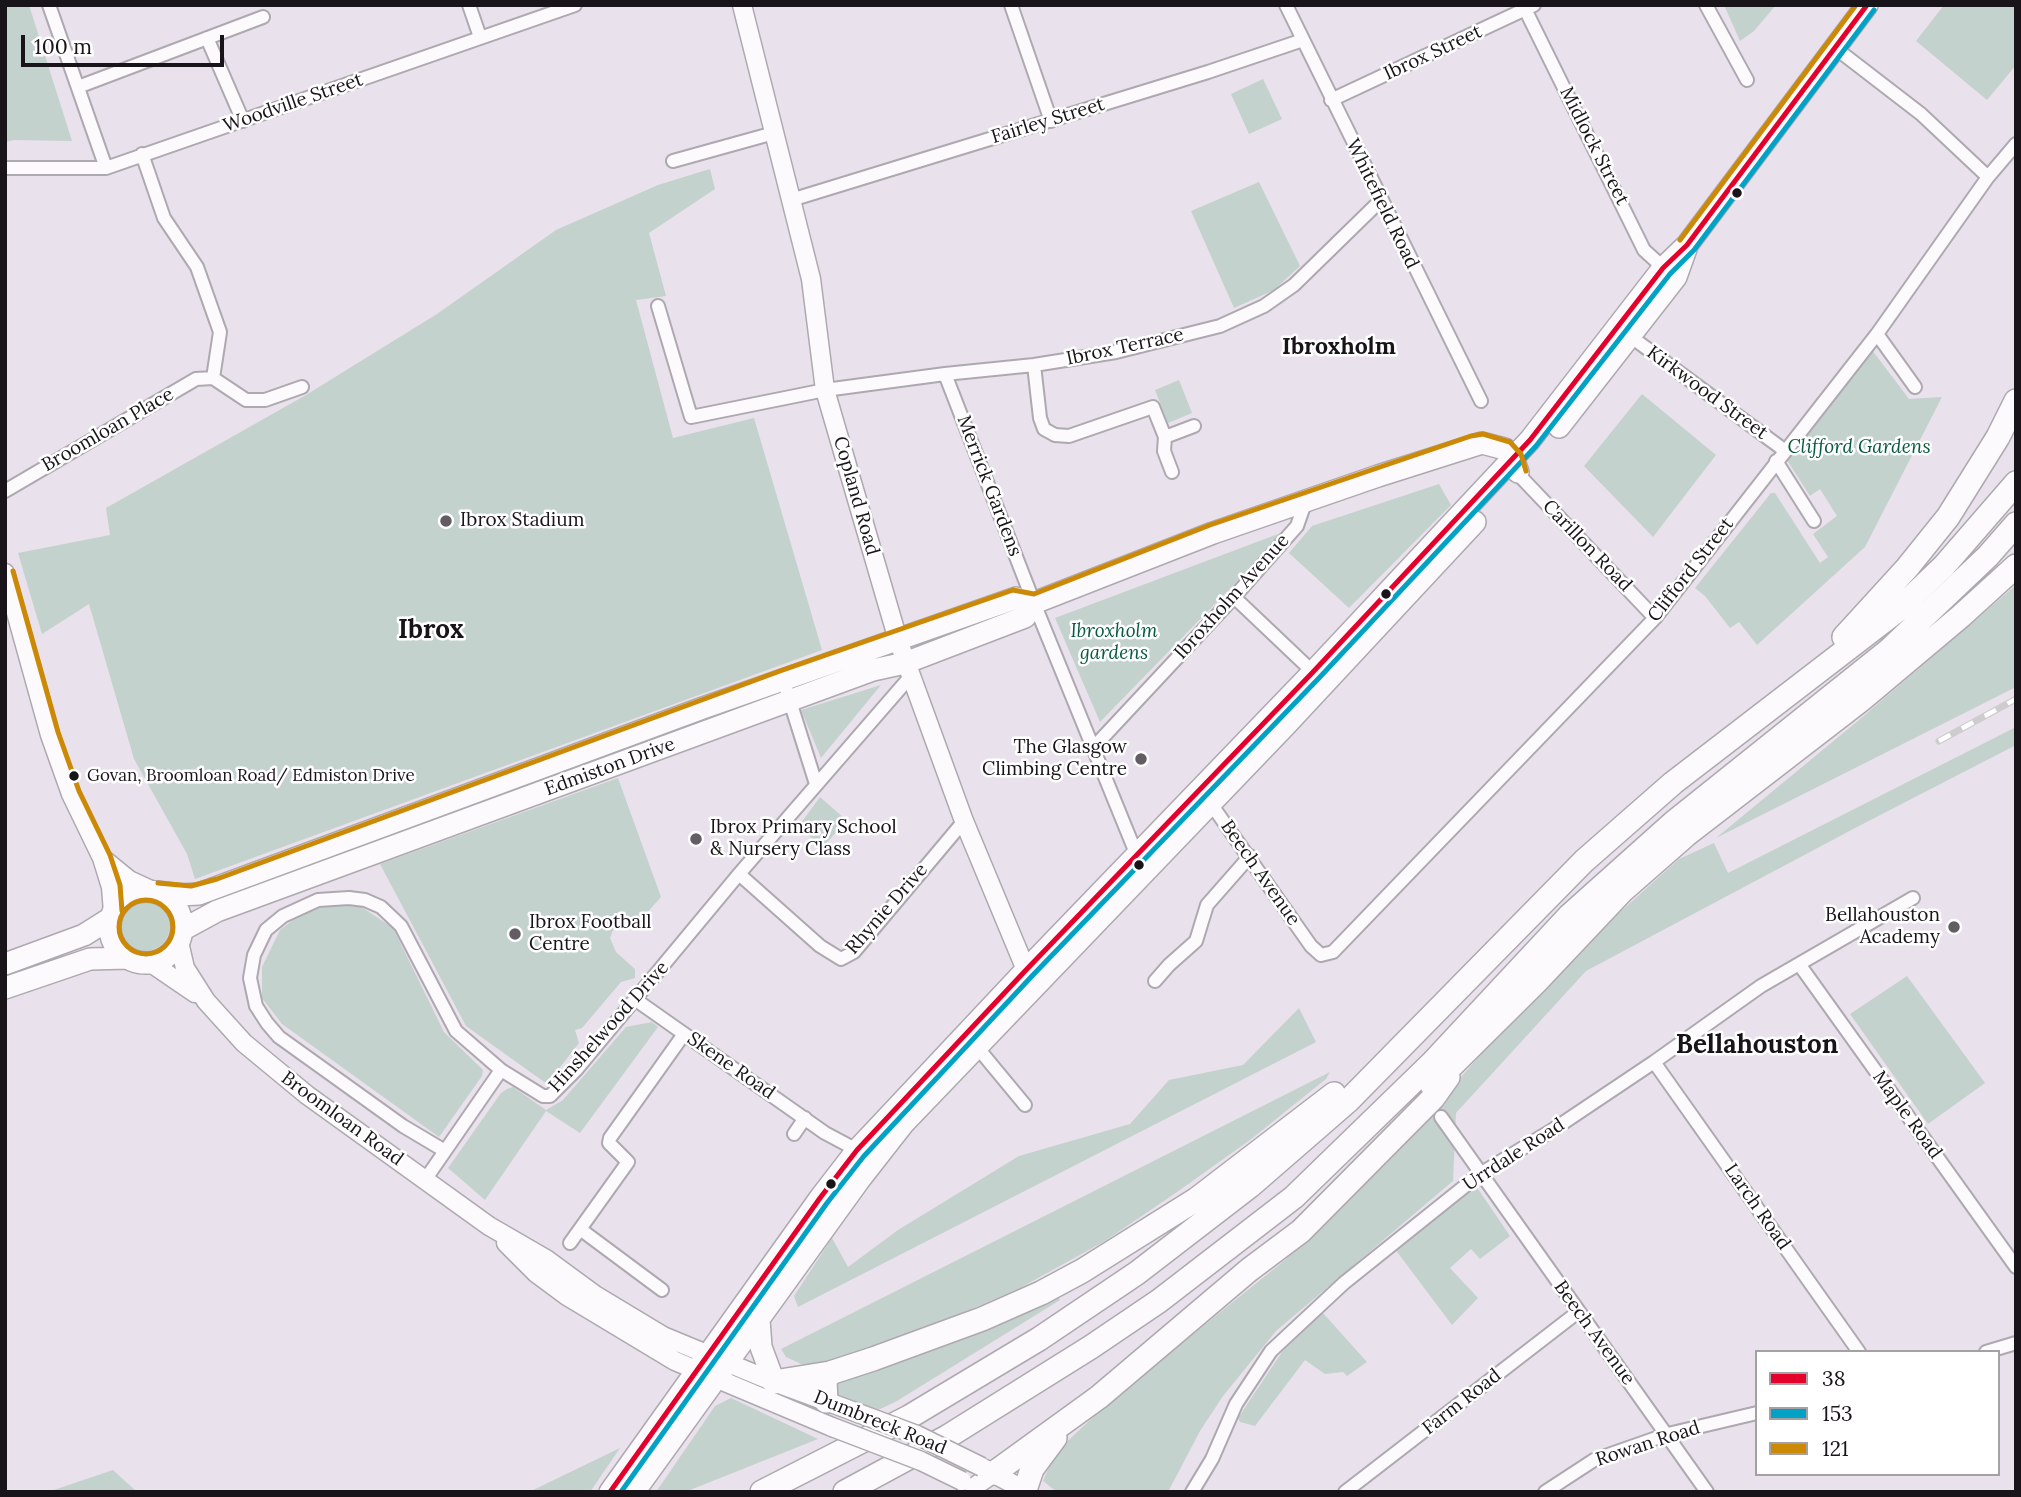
<!DOCTYPE html>
<html>
<head>
<meta charset="utf-8">
<style>
	body { margin:0 }
	#map { position:relative; width:2021px; height:1497px; overflow:hidden; background:#e9e1eb; font-family:Lora,serif }
	canvas { display:block }
	.frame { position:absolute; inset:0; border:7px solid #19141a; pointer-events:none }
	.legend { position:absolute; left:1755px; top:1350px; width:245px; height:126px; box-sizing:border-box; background:#fff; border:2px solid #a3a1a3; margin:0; padding:9px 12px; list-style:none; font-size:21px; color:#19141a }
	.legend li { display:flex; align-items:center; gap:14px; height:35px }
	.legend b { width:35px; border:2px solid #a3a1a3 }
	.scale { position:absolute; left:21px; top:35px; width:203px; height:32px; box-sizing:border-box; border:4px solid #19141a; border-top:0; padding-left:9px; font-size:21px; line-height:24px; white-space:nowrap; color:#19141a; -webkit-text-stroke:5px #fff; paint-order:stroke }
</style>
</head>
<body>
<div id="map">
<canvas width="2021" height="1497"></canvas>
<div class="frame"></div>
<ul class="legend">
<li><b style="height:9px;background:#e4002b"></b>38</li>
<li><b style="height:9px;background:#01a2c5"></b>153</li>
<li><b style="height:9px;background:#cb8905"></b>121</li>
</ul>
<div class="scale">100 m</div>
</div>
<script>
const ctx = document.querySelector('canvas').getContext('2d');
ctx.lineJoin = 'round';
function fill(path, color) {
  ctx.fillStyle = color;
  ctx.fill(path, 'evenodd');
}
function poly(rows) {
  const path = new Path2D();
  for (const r of rows) {
    if (r.length === 3) {
      path.moveTo(r[0] + r[2], r[1]);
      path.arc(r[0], r[1], r[2], 0, 2 * Math.PI);
      continue;
    }
    path.moveTo(r[0], r[1]);
    for (let i = 2; i < r.length; i += 2) path.lineTo(r[i], r[i + 1]);
  }
  return path;
}
function strokePath(path, color, width, dash) {
  ctx.strokeStyle = color;
  ctx.lineWidth = width;
  ctx.lineCap = dash ? 'butt' : 'round';
  ctx.setLineDash(dash || []);
  ctx.stroke(path);
}
function drawText(font, color, halo, rows, align = 'center') {
  ctx.font = font + ' Lora,serif';
  ctx.lineWidth = 5;
  ctx.setLineDash([]);
  ctx.textBaseline = 'middle';
  ctx.strokeStyle = halo;
  ctx.fillStyle = color;
  for (const [text, x, y, turn = 0] of rows) {
    ctx.save();
    ctx.translate(x, y);
    ctx.rotate((+turn || 0) * Math.PI / 180);
    ctx.textAlign = isNaN(turn) ? turn : align;
    if (halo) ctx.strokeText(text, 0, 0);
    ctx.fillText(text, 0, 0);
    ctx.restore();
  }
}
fill(poly([
	[5,5,29,5,72,141,14,140,5,142],
	[1724,5,1776,5,1754,31,1740,41],
	[1944,5,2016,5,2016,65,1987,100,1916,41],
	[1263,79,1282,119,1249,134,1231,94],
	[710,169,715,189,649,233,666,296,636,300,673,438,754,418,822,650,195,879,187,854,134,759,89,604,42,634,18,553,110,535,106,508,306,395,437,314,556,230,658,185],
	[1259,182,1300,266,1274,290,1234,308,1191,211],
	[1872,350,1909,399,1942,397,1865,547,1757,645,1739,622,1730,628,1705,596,1695,588,1771,493,1775,493,1820,563,1828,557,1813,534,1837,516,1820,489,1810,496,1785,457],
	[1179,380,1192,413,1168,423,1155,390],
	[1642,394,1716,455,1653,537,1584,466],
	[1439,484,1451,505,1349,608,1289,553,1312,526],
	[1286,531,1100,722,1055,618],
	[2016,585,2016,687,1716,838,1859,720],
	[881,685,821,758,801,710],
	[2016,727,2016,745,1857,827,1586,971,1456,1113,1453,1181,1276,1331,1223,1396,1200,1431,1168,1492,1057,1492,1043,1481,1055,1453,1110,1401,1285,1260,1396,1153,1492,1041,1590,939,1679,859,1714,843,1728,873],
	[618,778,661,897,644,916,615,927,613,930,610,938,616,952,635,969,635,978,621,982,582,1028,575,1030,579,1043,547,1084,466,1026,380,864],
	[820,797,844,818,844,823,823,847,798,827],
	[145,926,25],
	[327,904,360,906,393,928,444,1032,483,1070,482,1076,439,1137,282,1024,262,998,262,967,280,930,302,913],
	[1907,976,1985,1083,1928,1124,1850,1014],
	[1299,1008,1316,1042,798,1307,794,1296,832,1238,848,1267,898,1230,1019,1156,1130,1124,1169,1080,1243,1065],
	[652,1022,658,1027,580,1133,546,1111,485,1200,448,1168,501,1093,507,1089,513,1087,546,1110,563,1100,626,1027],
	[1330,1072,1326,1079,1250,1140,1177,1192,1105,1241,1020,1288,920,1331,810,1368,786,1357,781,1349],
	[1476,1186,1510,1236,1480,1259,1471,1249,1450,1268,1478,1298,1452,1325,1395,1249],
	[1055,1291,1060,1300,897,1401,878,1410,836,1394,834,1386,848,1377],
	[1322,1312,1367,1362,1347,1376,1343,1372,1325,1374,1305,1360,1255,1426,1240,1422,1238,1418,1282,1352],
	[731,1398,818,1439,685,1492,656,1492,715,1406],
	[620,1448,590,1492,529,1492],
	[113,1470,137,1492,48,1492]
]), '#c4d2cd');
const street = poly([
	[49,5,106,168],
	[469,5,480,37],
	[1011,5,1051,121],
	[1286,5,1481,401],
	[1523,5,1644,250,1667,271],
	[1706,5,1747,80],
	[207,38,243,121],
	[1834,47,1921,114,1988,177],
	[78,87,263,17],
	[1331,100,1534,5],
	[673,161,774,133],
	[5,168,106,168,575,5],
	[791,200,1208,72,1303,40],
	[658,306,691,417,825,390,945,374,1034,365,1116,352,1220,326,1264,306,1294,285,1381,200],
	[1877,334,1915,387],
	[1630,336,1784,450],
	[1034,365,1040,418,1044,429,1055,435,1069,436,1153,407,1165,437,1194,426],
	[945,374,1034,603,1138,858],
	[213,378,246,400,265,400,302,387],
	[1165,437,1164,451,1172,472],
	[1776,461,1814,521],
	[1518,474,1655,618],
	[5,491,196,379,213,378,220,332,197,267,164,218,142,154],
	[1234,597,1313,672],
	[783,679,816,784],
	[1093,748,1234,597,1297,526,1305,503],
	[1209,801,1311,946,1321,955,1333,952,1655,618,1877,334,1988,177,2016,144],
	[739,874,820,946,841,959,854,952,964,821],
	[1799,964,2016,1267],
	[1155,981,1169,965,1196,941,1207,905,1250,856],
	[636,1000,825,1133,857,1150],
	[977,1047,1025,1105],
	[1654,1062,1859,1352],
	[1441,1117,1707,1492],
	[794,1134,805,1118],
	[445,1151,403,1126,279,1037,267,1023,256,1006,250,978,254,955,266,930,283,916,318,900,349,898,365,900,381,907,401,926,456,1031,501,1070,543,1096,550,1096,577,1069,739,874,910,677],
	[425,1180,501,1070],
	[580,1229,662,1290],
	[570,1243,628,1162,609,1143,610,1138,684,1034],
	[1986,1352,2016,1343],
	[1192,1492,1212,1459,1236,1404,1271,1351,1344,1283,1480,1174,1554,1129,1654,1062,1761,986,1913,898],
	[1345,1492,1578,1312],
	[1545,1492,1594,1460,1668,1434,1757,1413]
]);
const secondary = poly([
	[742,5,811,279,825,390,898,640,964,821,1026,970],
	[5,573,50,735,71,794,102,858,111,887,113,912],
	[102,858,129,880,155,892],
	[179,942,185,968,206,1001,244,1043,307,1095,489,1226,546,1259,595,1295,663,1336,774,1382,858,1413],
	[151,963,195,993],
	[506,1243,536,1273,567,1296,675,1361,832,1427],
	[985,1469,1028,1492],
	[974,1487,994,1473]
]);
const primary = poly([
	[1559,427,1676,277,1686,249],
	[146,927,36],
	[157,892,180,895,199,894,703,708,1016,598,1034,603],
	[182,930,217,911,873,670,905,663,1025,617,1034,603,1213,533,1378,476,1482,443,1505,449,1513,458,1518,472],
	[5,964,84,935,111,918],
	[5,988,90,959,127,958],
	[759,1320,761,1347,774,1382],
	[610,1492,820,1198,857,1150,1026,970,1313,672,1530,440,1663,268,1687,245,1867,5],
	[634,1492,860,1179,903,1124,1285,726,1475,522]
]);
const highway = poly([
	[1844,637,1907,568,1948,517,1998,437,2016,401],
	[1432,1085,1536,982,1622,891,1686,835,1861,700,1961,616,2016,566],
	[774,1382,830,1373,873,1359,982,1319,1041,1293,1082,1271,1197,1199,1334,1094],
	[826,1401,825,1381,830,1373],
	[994,1473,1099,1397,1249,1270,1301,1231,1433,1098,1448,1077],
	[1025,1490,1032,1469,1055,1438],
	[762,1492,909,1417,1039,1339,1137,1273,1250,1186,1349,1100,1584,861,1673,783,1898,610,1944,566,2016,483],
	[845,1492,947,1437,1091,1347,1159,1301,1294,1197,1432,1063,1569,916,1673,823,1888,651,1988,556,2016,524]
]);
strokePath(street, '#aea8b0', 16);
strokePath(secondary, '#aea8b0', 21);
strokePath(primary, '#aea8b0', 24);
strokePath(highway, '#aea8b0', 26);
strokePath(street, '#fcfafc', 12);
strokePath(secondary, '#fcfafc', 18);
strokePath(primary, '#fcfafc', 21);
strokePath(highway, '#fcfafc', 23);
const rail = poly([
	[1939,741,2016,699]
]);
strokePath(rail, '#ceccce', 7);
strokePath(rail, '#fff', 4.5, [13]);
const secondaryBridge = poly([
	[858,1413,917,1435,982,1467],
	[832,1427,921,1461,962,1481]
]);
strokePath(secondaryBridge, '#aea8b0', 21, []);
strokePath(secondaryBridge, '#fcfafc', 18);
strokePath(poly([
	[610,1492,820,1198,857,1150,1026,970,1313,672,1530,440,1663,268,1687,245,1867,5]
]), '#e4002b', 5);
strokePath(poly([
	[621,1492,827,1203,864,1156,1032,976,1319,678,1536,446,1670,274,1694,250,1874,10]
]), '#01a2c5', 5);
strokePath(poly([
	[1680,240,1856,5],
	[13,571,58,732,79,791,110,855,120,885,122,911],
	[158,883,191,886,217,879,780,671,1013,590,1034,594,1210,525,1471,436,1483,434,1510,442,1521,454,1526,471],
	[146,927,27]
]), '#cb8905', 5);
for (const [x, y, r, color] of [
	[1737,193,6,"#19141a"],
	[446,521,7,"#625c63"],
	[1386,594,6,"#19141a"],
	[1141,759,7,"#625c63"],
	[74,776,6,"#19141a"],
	[696,839,7,"#625c63"],
	[1139,865,6,"#19141a"],
	[1954,927,7,"#625c63"],
	[515,934,7,"#625c63"],
	[831,1184,6,"#19141a"]
]) {
  const dot = new Path2D();
  dot.arc(x, y, r, 0, 2 * Math.PI);
  ctx.fillStyle = color;
  ctx.fill(dot);
  strokePath(dot, '#fff', 2.5);
}
drawText('17px', '#19141a', '#fff', [
	["Govan, Broomloan Road/ Edmiston Drive",87,776]
], 'left');
drawText('19px', '#19141a', '#fff', [
	["Ibrox Street",1433,53,-25],
	["Woodville Street",293,103,-19],
	["Fairley Street",1048,121,-17],
	["Midlock Street",1594,146,63],
	["Whitefield Road",1382,204,64],
	["Ibrox Terrace",1125,347,-12],
	["Kirkwood Street",1707,393,36],
	["Broomloan Place",108,430,-30],
	["Merrick Gardens",989,486,69],
	["Copland Road",856,496,74],
	["Carillon Road",1587,546,46],
	["Clifford Street",1691,570,-52],
	["Ibroxholm Avenue",1232,597,-48],
	["Edmiston Drive",610,767,-20],
	["Beech Avenue",1260,873,55],
	["Rhynie Drive",887,909,-49],
	["Hinshelwood Drive",609,1027,-48],
	["Skene Road",731,1066,35],
	["Maple Road",1907,1115,54],
	["Broomloan Road",342,1119,36],
	["Urrdale Road",1514,1155,-33],
	["Larch Road",1757,1207,55],
	["Beech Avenue",1594,1333,54],
	["Farm Road",1462,1402,-38],
	["Dumbreck Road",880,1423,22],
	["Rowan Road",1648,1444,-18]
]);
drawText('italic 19px', '#075b3c', '#fff', [
	["Clifford Gardens",1859,448],
	["Ibroxholm",1114,632],
	["gardens",1114,654]
]);
drawText('19px', '#19141a', '#fff', [
	["Ibrox Stadium",460,521],
	["The Glasgow",1127,748,"right"],
	["Climbing Centre",1127,770,"right"],
	["Ibrox Primary School",710,828],
	["& Nursery Class",710,850],
	["Bellahouston",1940,916,"right"],
	["Academy",1940,938,"right"],
	["Ibrox Football",529,923],
	["Centre",529,945]
], 'left');
drawText('bold 23px', '#19141a', '#fff', [
	["Ibroxholm",1339,347]
]);
drawText('bold 26px', '#19141a', '#fff', [
	["Ibrox",431,631],
	["Bellahouston",1757,1046]
]);
</script>
</body>
</html>
